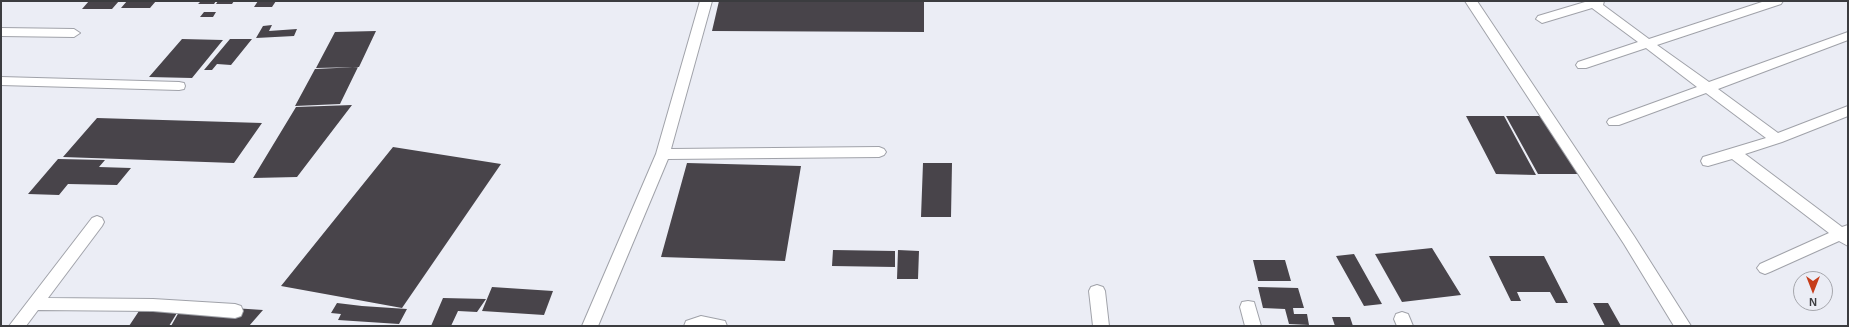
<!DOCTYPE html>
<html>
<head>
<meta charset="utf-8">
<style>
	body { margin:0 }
	#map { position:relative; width:1849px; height:327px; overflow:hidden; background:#ebedf5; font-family:Arial,sans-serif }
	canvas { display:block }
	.frame { position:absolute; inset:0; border:2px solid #3b3c3f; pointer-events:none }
	.north { position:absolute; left:1793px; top:271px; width:40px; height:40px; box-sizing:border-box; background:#ebedf5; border:1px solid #a5a6ac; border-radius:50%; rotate:180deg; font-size:11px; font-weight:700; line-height:16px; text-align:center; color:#3b3c3f }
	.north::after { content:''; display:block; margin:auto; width:14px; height:18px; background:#c63d1a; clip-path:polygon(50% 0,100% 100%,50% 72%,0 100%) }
</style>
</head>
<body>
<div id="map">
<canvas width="1849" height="327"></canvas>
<div class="frame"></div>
<div class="north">N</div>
</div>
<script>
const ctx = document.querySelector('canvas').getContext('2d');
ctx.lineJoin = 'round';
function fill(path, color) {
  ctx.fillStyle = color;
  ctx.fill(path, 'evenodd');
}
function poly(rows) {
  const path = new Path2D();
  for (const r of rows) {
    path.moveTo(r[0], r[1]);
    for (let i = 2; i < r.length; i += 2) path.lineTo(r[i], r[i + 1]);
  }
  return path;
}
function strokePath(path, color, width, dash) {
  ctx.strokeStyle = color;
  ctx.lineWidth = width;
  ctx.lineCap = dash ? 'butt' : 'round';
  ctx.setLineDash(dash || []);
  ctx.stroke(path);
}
fill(poly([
	[89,1,119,1,112,9,82,9],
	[127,1,156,1,150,8,121,8],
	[201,1,216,1,214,4,198,4],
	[218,1,234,1,232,4,216,4],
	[258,1,276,1,272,7,254,7],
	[719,1,924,1,924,32,712,31],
	[204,12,216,12,213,17,200,17],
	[272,25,269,31,297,29,294,36,256,38,263,26],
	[376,31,359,67,316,68,335,32],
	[182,39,223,40,192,78,149,77],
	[230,39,252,39,231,65,217,64,212,70,204,70],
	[358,67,340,104,295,106,315,69],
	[352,105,297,177,253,178,296,107],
	[1466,116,1504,116,1536,175,1496,174],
	[1506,116,1545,116,1579,174,1538,174],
	[97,118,262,123,234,163,63,157],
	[393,147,501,164,402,308,281,286],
	[58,159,105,160,99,167,131,168,117,185,68,184,59,195,28,194],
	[687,163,801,166,785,261,661,257],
	[923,163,952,163,951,217,921,217],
	[1432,248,1461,295,1402,302,1375,254],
	[833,250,895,251,895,267,832,266],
	[898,250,919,251,918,279,897,279],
	[1354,254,1382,304,1364,306,1336,256],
	[1489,256,1544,256,1568,303,1556,303,1550,292,1517,292,1521,301,1511,301],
	[1253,260,1285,260,1291,281,1258,281],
	[492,287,553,291,544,315,482,311],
	[1258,287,1298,288,1304,308,1293,308,1294,314,1307,314,1309,325,1289,324,1285,309,1263,308],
	[443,298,486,299,477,312,458,311,451,326,431,326],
	[145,302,183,303,169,326,129,326],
	[337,303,362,306,407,309,399,324,338,320,341,314,331,313],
	[1593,303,1608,303,1621,326,1605,326],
	[218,307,263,310,249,326,171,326,179,312],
	[1332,317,1350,317,1353,326,1335,326]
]), '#48444a');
const minor = poly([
	[700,1,712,1,671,149,879,147,884,149,886,152,884,155,879,157,668,159,598,326,582,326,656,154,700,1],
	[1465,1,1477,1,1634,236,1691,326,1674,326,1624,244,1465,1],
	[1584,1,1604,1,1603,5,1649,39,1765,1,1783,1,1781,4,1657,45,1709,82,1848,32,1848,40,1718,89,1778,133,1848,106,1848,116,1782,142,1745,154,1842,227,1848,225,1848,246,1839,241,1770,272,1765,274,1760,272,1757,268,1760,264,1829,233,1732,159,1708,166,1703,165,1701,161,1703,157,1766,138,1706,93,1619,125,1609,125,1607,122,1609,119,1697,87,1646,48,1586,68,1578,68,1576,65,1578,62,1638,42,1592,8,1542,23,1536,19,1538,16,1585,2,1584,1],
	[1,28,74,29,80,33,74,37,1,36,1,28],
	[1,77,179,82,184,83,185,86,184,89,179,90,1,85,1,77],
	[97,216,102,218,104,222,102,226,48,298,153,299,235,304,241,306,243,311,241,316,235,318,153,311,38,310,26,326,9,326,92,218,97,216],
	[1097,285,1103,287,1105,291,1109,326,1093,326,1089,291,1091,287,1097,285],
	[1248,301,1254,302,1261,326,1245,326,1240,307,1242,302,1248,301],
	[1402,312,1408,314,1413,326,1397,326,1394,319,1396,314,1402,312],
	[701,316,725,321,727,326,684,326,686,321,701,316]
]);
strokePath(minor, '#a0a2a9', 2);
fill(minor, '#fff');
</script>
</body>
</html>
